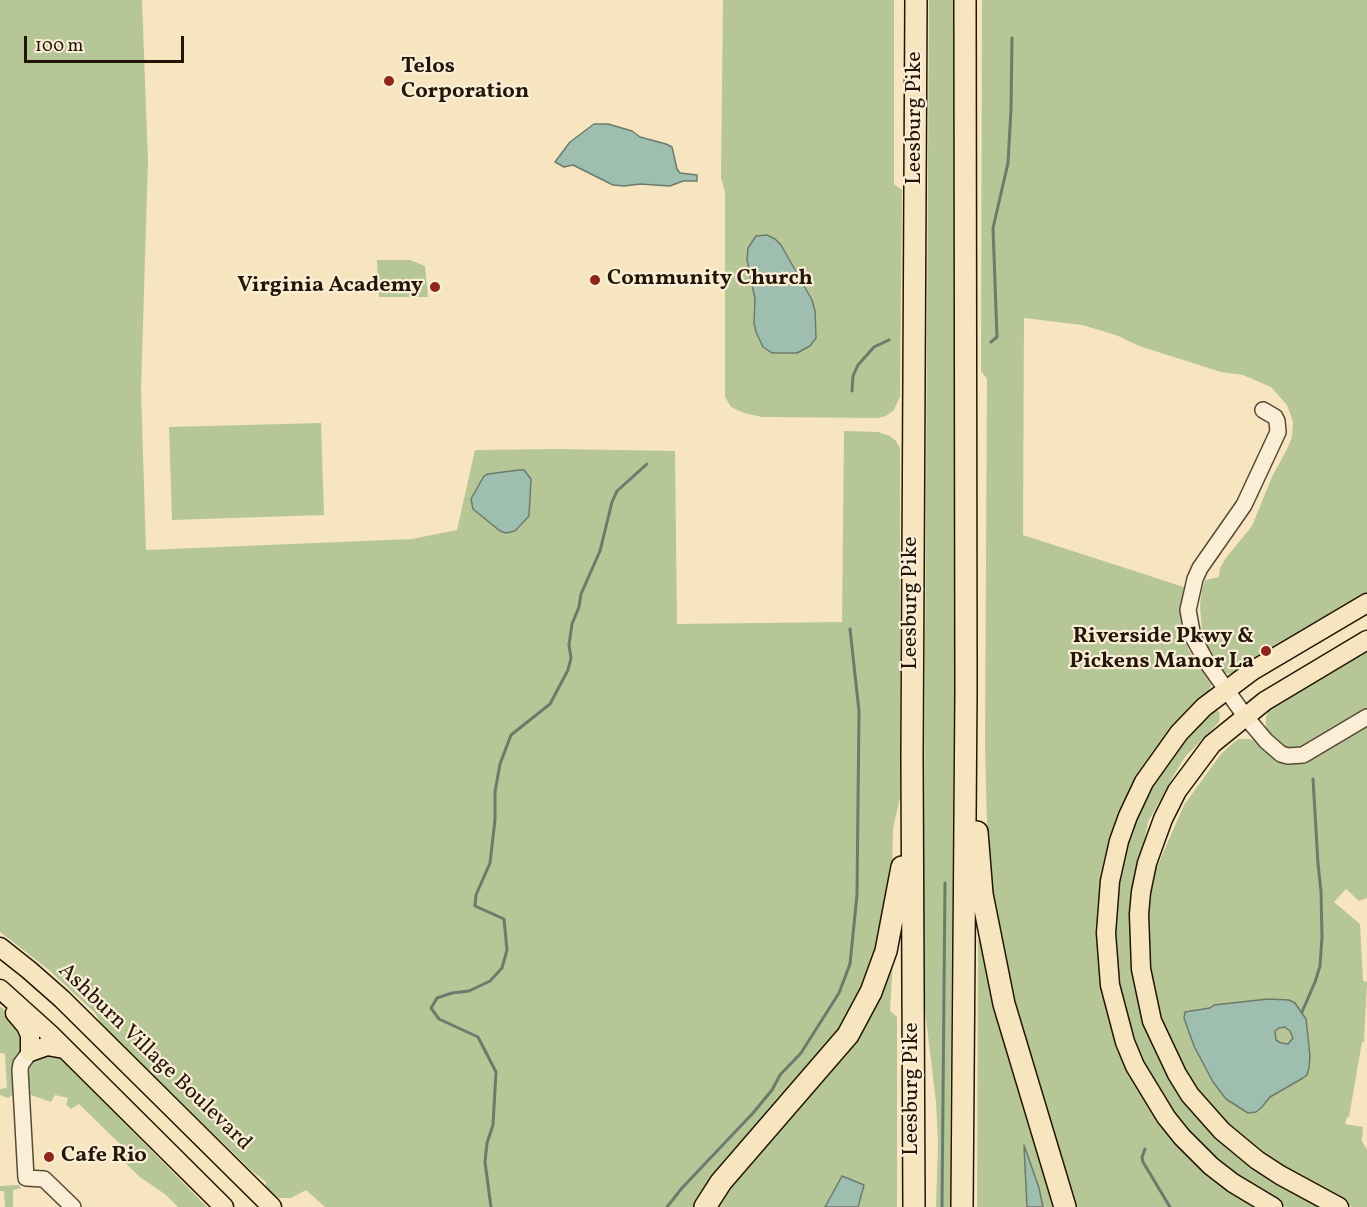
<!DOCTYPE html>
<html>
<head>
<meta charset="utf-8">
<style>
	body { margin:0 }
	#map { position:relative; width:1367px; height:1207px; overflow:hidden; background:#f7e5c0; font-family:Vollkorn,serif }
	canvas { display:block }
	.scale { position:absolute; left:24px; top:36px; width:160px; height:27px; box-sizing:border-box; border:3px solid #231508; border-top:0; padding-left:8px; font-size:18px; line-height:21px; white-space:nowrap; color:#231508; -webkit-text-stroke:4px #faeed6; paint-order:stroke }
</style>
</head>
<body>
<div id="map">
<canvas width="1367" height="1207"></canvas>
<div class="scale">100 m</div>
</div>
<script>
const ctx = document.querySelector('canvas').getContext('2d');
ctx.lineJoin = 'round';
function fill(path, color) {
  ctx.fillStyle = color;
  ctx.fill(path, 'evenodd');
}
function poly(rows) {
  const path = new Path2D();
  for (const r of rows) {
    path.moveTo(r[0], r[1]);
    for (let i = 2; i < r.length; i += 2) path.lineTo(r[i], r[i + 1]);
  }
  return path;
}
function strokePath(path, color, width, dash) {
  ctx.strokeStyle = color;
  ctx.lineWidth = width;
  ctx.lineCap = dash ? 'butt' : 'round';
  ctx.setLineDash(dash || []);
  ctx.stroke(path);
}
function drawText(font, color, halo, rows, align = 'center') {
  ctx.font = font + ' Vollkorn,serif';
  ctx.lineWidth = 4.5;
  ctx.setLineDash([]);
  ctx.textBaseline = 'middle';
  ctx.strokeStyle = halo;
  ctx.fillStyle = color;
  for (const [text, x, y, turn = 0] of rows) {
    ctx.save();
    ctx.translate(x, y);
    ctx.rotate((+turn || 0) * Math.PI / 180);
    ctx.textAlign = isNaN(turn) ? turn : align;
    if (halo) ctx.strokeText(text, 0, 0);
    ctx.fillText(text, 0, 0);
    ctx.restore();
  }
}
fill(poly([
	[0,0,142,0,148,161,141,389,146,550,412,539,457,530,475,450,559,449,675,451,677,624,842,622,844,431,878,432,890,436,896,441,900,448,900,798,893,828,892,870,881,937,870,974,847,1022,717,1175,693,1207,325,1207,306,1190,291,1198,279,1198,273,1195,266,1187,266,1182,252,1171,135,1058,100,1022,95,1013,49,970,0,932],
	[723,0,894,0,894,184,902,190,900,396,894,410,886,416,877,418,762,417,744,413,731,407,725,397,725,192,721,178],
	[929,0,956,0,957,391,950,1143,951,1207,936,1207,938,1143,936,1102,923,994],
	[982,0,1367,0,1367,594,1237,672,1228,674,1221,670,1219,668,1219,663,1206,644,1202,633,1200,605,1202,590,1205,580,1219,577,1220,568,1226,558,1252,526,1272,477,1287,449,1292,437,1293,422,1287,405,1271,387,1243,375,1221,372,1139,346,1116,335,1082,325,1024,318,1023,535,1184,587,1181,607,1184,637,1189,651,1211,684,1210,692,1109,852,1124,1056,1240,1197,1254,1207,1075,1207,1014,1006,994,909,987,825,985,745,987,379,981,371],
	[377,260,410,260,425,266,428,297,379,297],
	[321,423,324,515,172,520,169,427],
	[1367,649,1367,710,1308,745,1295,750,1281,747,1269,733,1266,727,1266,716,1273,704],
	[1217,710,1220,713,1219,722,1185,757,1175,773,1148,822,1133,899,1170,1076,1326,1207,1286,1207,1280,1205,1239,1180,1185,1130,1138,1057,1117,990,1112,922,1121,862,1138,812,1163,763,1208,713],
	[1367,725,1367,898,1359,901,1346,889,1334,902,1360,924,1363,981,1367,982,1364,1042,1362,1042,1349,1117,1347,1117,1345,1124,1363,1127,1362,1141,1367,1150,1367,1207,1352,1207,1330,1193,1275,1163,1221,1121,1187,1078,1158,1017,1146,947,1150,883,1184,805,1221,754,1234,742,1239,739,1249,739,1256,741,1277,760],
	[981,936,1057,1207,977,1207,978,940],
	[893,961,890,1011,897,1017,897,1207,716,1207,728,1185],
	[0,1006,22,1025,25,1033,14,1094,8,1098,0,1095,0,1089,7,1088,5,1054,0,1053],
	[36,1054,58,1056,207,1207,178,1207,166,1195,140,1177,117,1155,123,1147,79,1104,71,1109,66,1105,68,1098,55,1095,51,1102,31,1095,28,1092,27,1066],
	[19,1185,21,1188,13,1190,13,1207,5,1207,4,1191,0,1191,0,1186]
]), '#b6c697');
const water = poly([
	[594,124,608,124,632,131,640,137,666,144,672,147,677,169,680,173,697,175,697,181,683,181,670,186,640,184,624,186,613,185,573,165,564,167,555,162,570,142,594,124],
	[767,235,775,239,781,245,812,300,815,311,816,338,810,346,797,353,772,353,763,347,756,332,754,323,755,299,747,260,748,248,756,236,767,235],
	[519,470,524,470,531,479,529,516,515,531,506,533,500,531,473,509,471,499,484,476,488,474,519,470],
	[1268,999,1289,1000,1295,1003,1306,1019,1310,1056,1309,1068,1307,1075,1303,1078,1270,1097,1262,1107,1256,1112,1248,1113,1226,1099,1213,1082,1194,1046,1184,1018,1185,1012,1210,1008,1214,1005,1268,999],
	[1285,1027,1290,1031,1293,1038,1288,1044,1281,1043,1276,1040,1275,1031,1279,1028,1285,1027],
	[1024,1145,1039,1188,1043,1207,1027,1207,1024,1145],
	[842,1176,864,1185,858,1207,825,1207,842,1176]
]);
fill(water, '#9ebfaf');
strokePath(water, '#6d7b6c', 1.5);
strokePath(poly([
	[991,342,997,337,993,228,1008,163,1011,109,1012,38],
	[852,391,853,376,858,365,874,347,889,340],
	[1302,1012,1315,982,1320,966,1322,937,1321,891,1318,864,1313,779],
	[1145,1149,1142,1157,1143,1162,1170,1207],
	[491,1207,485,1162,487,1143,493,1125,496,1072,478,1037,439,1019,431,1008,437,998,452,993,469,991,490,981,502,968,507,950,504,919,475,906,476,895,490,863,495,820,495,792,500,764,511,735,550,704,568,670,571,658,569,645,572,624,579,607,581,594,600,551,612,502,617,491,647,464],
	[667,1207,682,1188,753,1113,772,1090,780,1075,801,1053,839,993,850,964,857,895,859,711,850,629],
	[942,1207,945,883]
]), '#6d7b6c', 3);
const minor = poly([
	[1263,410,1275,417,1277,421,1278,432,1244,505,1200,568,1195,579,1188,610,1193,637,1206,661,1245,716,1266,741,1281,754,1288,756,1303,755,1367,717],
	[30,1052,21,1064,20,1070,26,1178,44,1179,73,1207]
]);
const major = poly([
	[0,947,29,970,62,999,272,1207],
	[0,989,50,1034,224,1207],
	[15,1013,26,1026,30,1035,30,1052,47,1046,64,1049],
	[1273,1207,1233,1183,1211,1166,1182,1137,1166,1117,1135,1066,1125,1042,1110,985,1106,933,1110,881,1119,841,1128,816,1144,782,1179,733,1204,707,1252,671,1367,603],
	[1339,1207,1280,1175,1257,1160,1222,1131,1190,1095,1177,1074,1152,1021,1141,969,1139,914,1141,892,1147,863,1163,819,1177,791,1212,744,1265,701,1367,640]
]);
const highway = poly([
	[977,832,982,894,1004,1004,1065,1207],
	[705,1207,721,1182,848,1035,871,992,886,951,902,867],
	[914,1207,912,756,916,0],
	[962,1207,966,691,965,0]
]);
strokePath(minor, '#584936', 18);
strokePath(major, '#231508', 21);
strokePath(highway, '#231508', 24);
strokePath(minor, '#faeed6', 15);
strokePath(major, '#f7e5c0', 18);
strokePath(highway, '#f7e5c0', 21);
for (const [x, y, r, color] of [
	[389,81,6,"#8f2418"],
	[595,280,6,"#8f2418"],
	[435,287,6,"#8f2418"],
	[1266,651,6,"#8f2418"],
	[49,1157,6,"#8f2418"]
]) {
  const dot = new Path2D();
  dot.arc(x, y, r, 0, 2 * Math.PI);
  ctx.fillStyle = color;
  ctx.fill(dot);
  strokePath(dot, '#faeed6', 2);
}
drawText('bold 22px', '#231508', '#faeed6', [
	["Telos",401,68],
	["Corporation",401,93],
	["Community Church",607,280],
	["Virginia Academy",423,287,"right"],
	["Riverside Pkwy &",1254,638,"right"],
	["Pickens Manor La",1254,663,"right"],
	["Cafe Rio",61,1157]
], 'left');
drawText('22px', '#231508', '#faeed6', [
	["Leesburg Pike",916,118,-90],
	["Leesburg Pike",912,603,-90],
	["Ashburn Village Boulevard",154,1058,44],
	["Leesburg Pike",913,1089,-90]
]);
</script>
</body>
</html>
